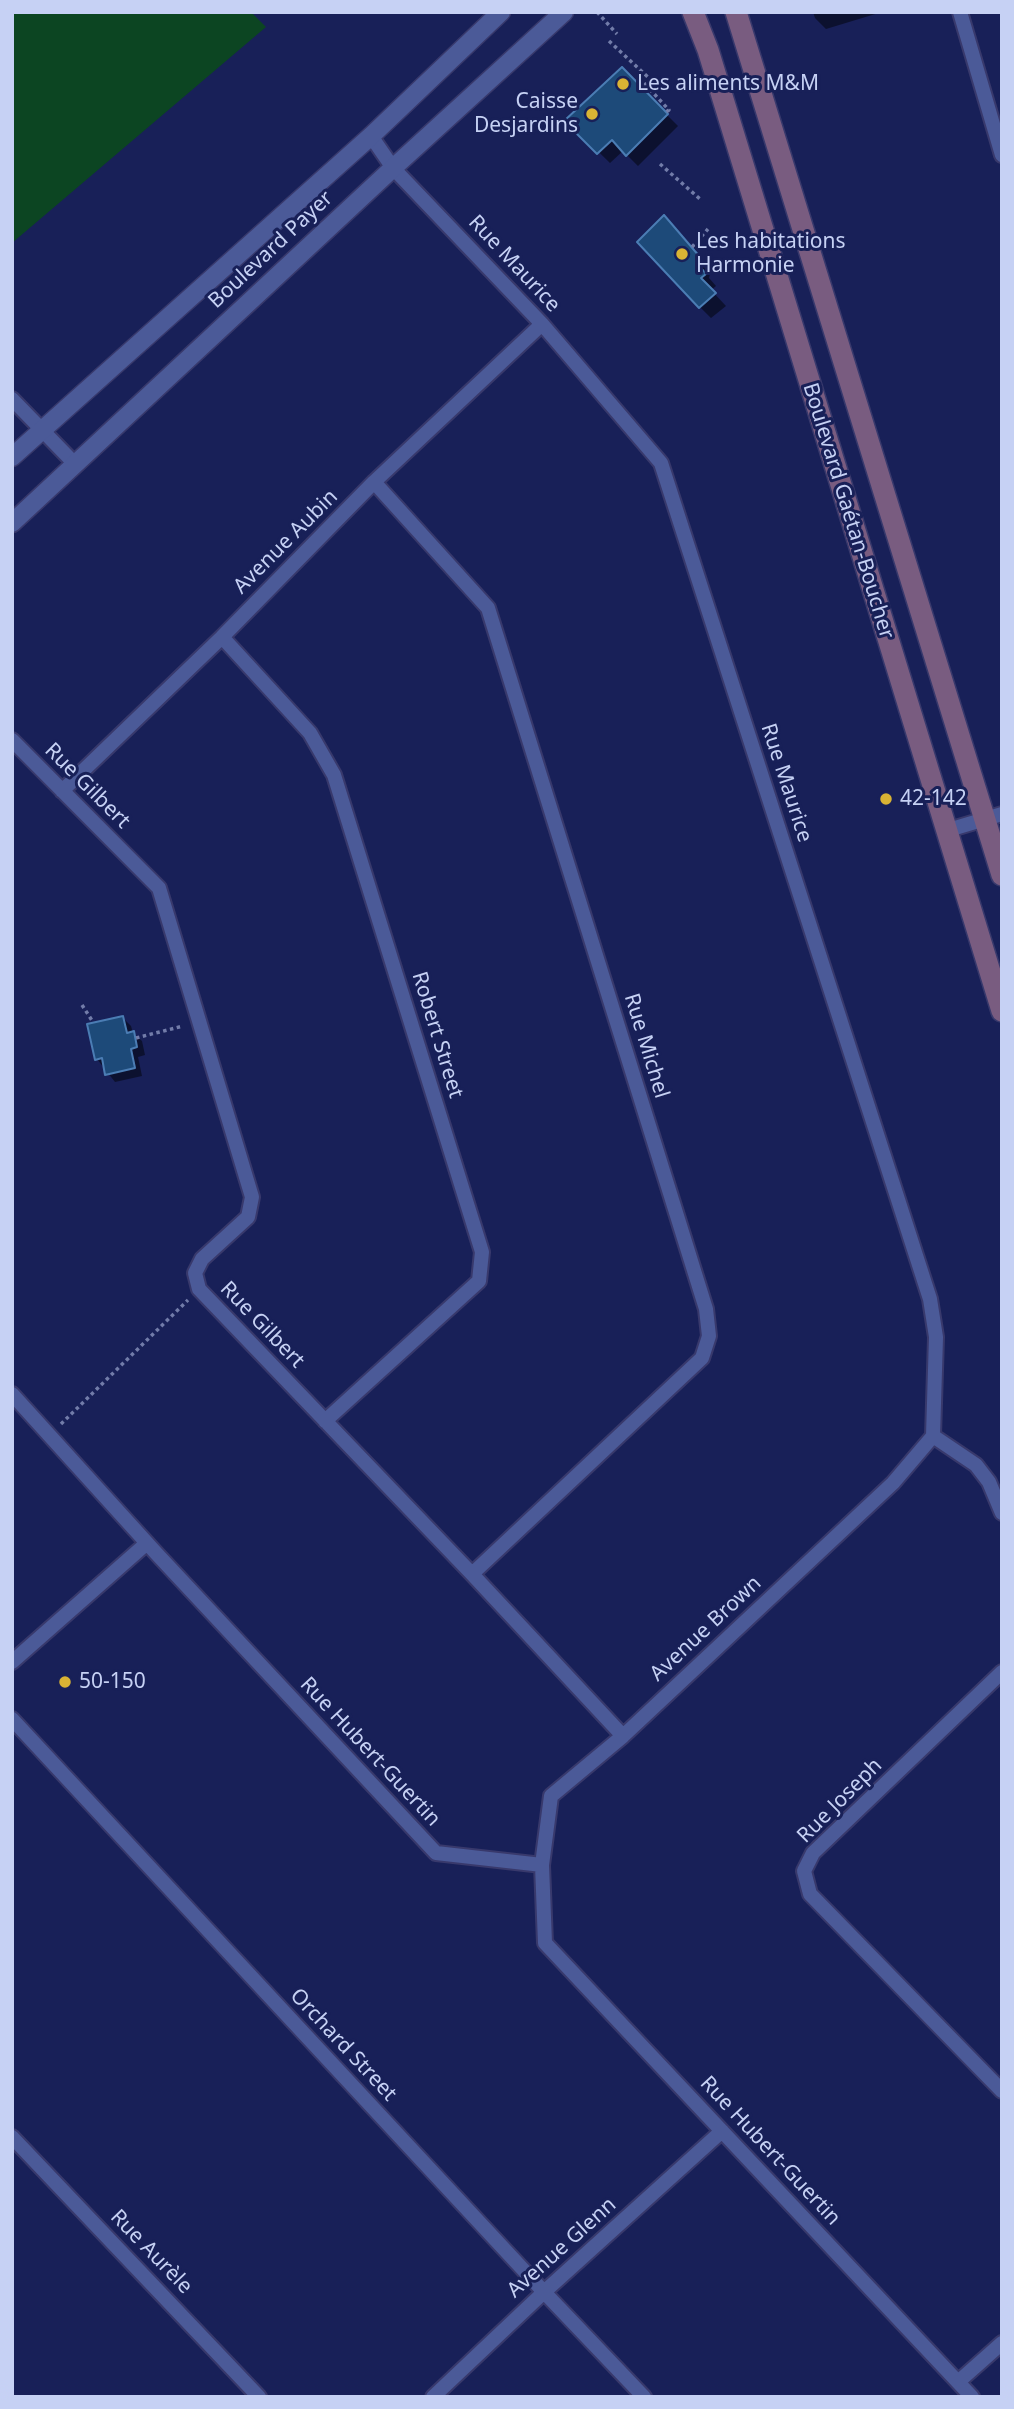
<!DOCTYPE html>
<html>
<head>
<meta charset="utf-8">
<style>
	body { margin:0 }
	#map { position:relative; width:1014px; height:2409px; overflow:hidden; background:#182058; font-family:"Noto Sans",sans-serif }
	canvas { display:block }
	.frame { position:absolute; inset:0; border:14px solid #c6d1f4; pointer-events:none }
</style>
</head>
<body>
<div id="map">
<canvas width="1014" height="2409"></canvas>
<div class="frame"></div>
</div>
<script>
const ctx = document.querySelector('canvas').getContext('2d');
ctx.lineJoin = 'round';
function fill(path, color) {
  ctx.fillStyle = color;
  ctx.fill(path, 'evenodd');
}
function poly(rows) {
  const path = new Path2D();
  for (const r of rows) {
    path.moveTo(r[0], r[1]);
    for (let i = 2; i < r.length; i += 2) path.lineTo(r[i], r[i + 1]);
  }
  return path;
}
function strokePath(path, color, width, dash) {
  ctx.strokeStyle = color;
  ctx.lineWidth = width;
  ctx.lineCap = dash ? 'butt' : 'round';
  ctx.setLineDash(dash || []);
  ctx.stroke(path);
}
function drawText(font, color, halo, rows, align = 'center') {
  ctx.font = font + ' "Noto Sans",sans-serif';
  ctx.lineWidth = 6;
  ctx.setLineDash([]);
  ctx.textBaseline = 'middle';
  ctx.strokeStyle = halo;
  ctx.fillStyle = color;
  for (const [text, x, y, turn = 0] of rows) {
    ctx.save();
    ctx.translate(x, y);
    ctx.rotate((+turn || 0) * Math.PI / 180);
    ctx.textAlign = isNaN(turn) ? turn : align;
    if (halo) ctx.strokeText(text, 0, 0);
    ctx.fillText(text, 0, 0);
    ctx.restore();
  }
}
fill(poly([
	[12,12,251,12,266,27,12,243]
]), '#0c4522');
fill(poly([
	[813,12,882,12,826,29,815,18],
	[622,70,678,126,638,166,623,151,610,163,567,121],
	[675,228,711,270,709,278,716,286,711,290,726,306,711,318,700,307],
	[123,1018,131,1026,133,1033,142,1041,145,1055,138,1057,142,1076,115,1082,97,1059]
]), '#0007');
const building = poly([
	[622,67,668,114,626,156,612,140,597,154,564,121,622,67],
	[664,215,700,257,699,265,706,274,701,278,716,293,699,308,637,242,664,215],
	[123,1016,127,1033,134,1031,137,1047,131,1049,135,1068,105,1075,102,1058,95,1060,87,1024,123,1016]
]);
fill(building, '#1d4a79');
strokePath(building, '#4b7db4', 2);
const minor = poly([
	[960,12,1002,155],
	[371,136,393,168,542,324,661,463,930,1299,936,1337,933,1436],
	[12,399,75,464],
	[374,482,488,608,706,1309,709,1336,702,1358,472,1574],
	[222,637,310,733,334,775,482,1252,479,1281,325,1421],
	[12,740,159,888,252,1197,248,1217,202,1259,195,1273,199,1289,472,1574,623,1736],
	[62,791,222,637,374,482,542,324],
	[945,831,1002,814],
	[12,1394,156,1553,436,1853,542,1865],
	[933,1436,893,1483,623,1736,551,1796,542,1865,545,1943,972,2397],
	[933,1436,976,1465,989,1482,1002,1513],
	[12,1662,147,1543],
	[1002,1672,813,1853,804,1871,810,1894,1002,2091],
	[12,1719,544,2292,644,2397],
	[12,2137,259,2397],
	[958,2382,1002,2343],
	[433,2397,544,2292,722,2131]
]);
const tertiary = poly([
	[12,457,371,136,501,12],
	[12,523,393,168,564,12]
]);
const secondary = poly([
	[693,12,708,50,1002,1011],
	[736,12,1002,875]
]);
strokePath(minor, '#38396c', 18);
strokePath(tertiary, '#38396c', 21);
strokePath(secondary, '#38396c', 24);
strokePath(poly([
	[597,12,617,34],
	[609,41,651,80,642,87],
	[645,84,669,110,666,112],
	[660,164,700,199],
	[692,247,708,229],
	[82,1005,93,1022],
	[136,1038,183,1026],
	[61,1424,188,1300]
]), '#727ca9', 3.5, [3.5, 3.5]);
strokePath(minor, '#4b5a98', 14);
strokePath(tertiary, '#4b5a98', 18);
strokePath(secondary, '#795c80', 21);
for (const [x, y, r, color] of [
	[623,84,7,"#d9b334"],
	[592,114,7,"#d9b334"],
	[682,254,7,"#d9b334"],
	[886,799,7,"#d9b334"],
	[65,1682,7,"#d9b334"]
]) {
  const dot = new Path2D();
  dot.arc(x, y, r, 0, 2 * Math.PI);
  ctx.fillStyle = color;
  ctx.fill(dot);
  strokePath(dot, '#182058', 2.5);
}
drawText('21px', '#c6d1f4', '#182058', [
	["Les aliments M&M",637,84],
	["Caisse",578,102,"right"],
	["Desjardins",578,126,"right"],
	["Les habitations",696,242],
	["Harmonie",696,266],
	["42-142",900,799],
	["50-150",79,1682]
], 'left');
drawText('21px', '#c6d1f4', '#182058', [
	["Boulevard Payer",271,250,-43],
	["Rue Maurice",514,264,47],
	["Boulevard Gaétan-Boucher",848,511,73],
	["Avenue Aubin",286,542,-45],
	["Rue Maurice",786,783,72],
	["Rue Gilbert",87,786,45],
	["Robert Street",437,1035,73],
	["Rue Michel",646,1046,73],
	["Rue Gilbert",262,1325,46],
	["Avenue Brown",706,1629,-43],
	["Rue Hubert-Guertin",370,1752,47],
	["Rue Joseph",840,1801,-45],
	["Orchard Street",343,2045,47],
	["Rue Hubert-Guertin",770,2151,47],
	["Avenue Glenn",562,2248,-42],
	["Rue Aurèle",151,2252,46]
]);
</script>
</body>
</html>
